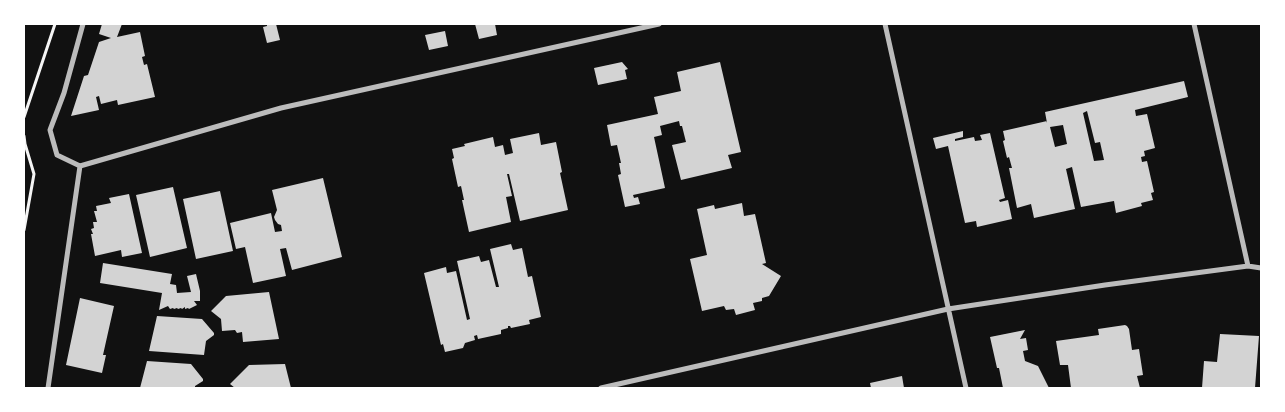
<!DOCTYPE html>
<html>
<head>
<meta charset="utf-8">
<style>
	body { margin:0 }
	#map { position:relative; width:1285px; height:412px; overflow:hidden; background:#111; font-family:Cabin,sans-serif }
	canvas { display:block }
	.frame { position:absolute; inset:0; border:25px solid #fff; pointer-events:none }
</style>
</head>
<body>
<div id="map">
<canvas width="1285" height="412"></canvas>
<div class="frame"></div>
</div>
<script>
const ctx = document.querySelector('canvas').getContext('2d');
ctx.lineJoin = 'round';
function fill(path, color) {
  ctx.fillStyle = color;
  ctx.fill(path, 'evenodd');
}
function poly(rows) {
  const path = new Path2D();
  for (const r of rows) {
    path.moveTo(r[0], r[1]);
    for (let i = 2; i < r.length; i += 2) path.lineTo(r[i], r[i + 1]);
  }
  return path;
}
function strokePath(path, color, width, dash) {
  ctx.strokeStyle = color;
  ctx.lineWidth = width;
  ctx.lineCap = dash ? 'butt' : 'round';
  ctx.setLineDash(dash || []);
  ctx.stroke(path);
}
fill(poly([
	[102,24,122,24,117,37,140,32,145,56,142,57,144,65,147,64,155,97,118,105,117,100,101,104,99,96,96,97,99,110,71,116,84,76,88,75,99,42,111,38,99,34],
	[267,24,276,24,280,40,267,43,263,27,267,26],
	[475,24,495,24,497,35,479,39],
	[445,31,448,46,429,50,425,35],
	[622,62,628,69,625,70,627,79,598,85,594,68],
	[720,62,741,152,728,155,732,168,681,180,672,145,686,142,682,126,680,126,679,121,660,126,662,135,654,137,665,188,633,195,634,198,638,197,640,204,625,207,618,175,621,174,619,163,621,163,617,145,611,146,607,125,658,114,654,97,681,91,677,72],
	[1184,81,1188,97,1135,110,1136,116,1147,114,1155,148,1144,151,1145,156,1141,157,1142,162,1147,161,1154,192,1151,193,1153,200,1141,203,1142,206,1116,213,1114,201,1081,207,1072,167,1066,169,1075,209,1034,218,1031,204,1017,208,1009,168,1012,168,1009,157,1007,158,1003,141,1005,140,1003,131,1047,121,1047,123,1045,112],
	[1087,111,1095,143,1100,142,1104,160,1094,161,1083,113],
	[1063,125,1067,144,1055,147,1050,127],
	[963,131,963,137,955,139,955,141,974,137,975,141,982,140,980,135,990,133,1005,198,999,200,1000,202,1008,200,1012,219,977,227,976,221,965,223,948,146,936,149,933,138],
	[539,133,541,145,556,142,562,172,560,173,568,210,520,221,509,174,507,174,512,196,506,197,511,222,469,232,462,200,464,200,461,186,458,187,452,159,454,158,452,149,465,146,464,144,493,137,495,147,503,145,505,155,513,153,510,139],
	[323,178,342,257,292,270,286,248,280,249,286,276,253,283,245,247,236,249,230,223,271,213,275,232,282,231,281,225,278,224,275,220,274,217,277,210,272,190],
	[173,187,187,248,150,257,136,195],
	[220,191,233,251,196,259,183,199],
	[129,194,142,253,122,257,121,250,95,256,91,234,93,234,91,229,94,228,93,222,97,222,94,211,97,211,96,206,111,203,109,198],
	[742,203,744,216,755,214,766,263,762,264,781,276,769,296,762,298,762,301,753,303,755,310,736,315,734,309,726,310,724,306,702,311,690,259,707,255,697,209,714,205,715,209],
	[511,244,513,250,522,248,528,277,532,276,541,317,529,320,530,324,511,328,510,326,508,326,508,328,501,330,501,334,478,339,477,335,474,336,475,340,465,343,463,348,445,352,443,344,441,345,424,273,446,267,447,273,456,271,467,320,470,319,457,261,479,256,481,262,489,260,496,287,499,287,490,249],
	[103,263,172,274,170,284,176,285,177,293,191,292,187,276,196,274,200,291,200,301,194,301,197,305,189,309,188,308,185,309,185,307,182,309,181,308,178,309,177,308,174,309,173,308,170,309,168,306,159,310,162,293,100,283],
	[269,292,279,339,243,342,242,332,237,333,235,330,222,331,221,319,211,311,226,296],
	[80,298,114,306,103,355,106,355,102,373,66,365],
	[157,316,202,319,214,333,214,335,206,341,204,355,149,351],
	[1125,325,1127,326,1129,329,1132,350,1139,349,1143,375,1137,376,1140,388,1071,388,1068,365,1060,365,1056,341,1099,335,1098,329],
	[1025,330,1020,339,1026,338,1028,350,1023,351,1025,361,1038,366,1049,388,1003,388,999,368,997,368,990,337],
	[1220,334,1259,336,1255,388,1202,388,1204,361,1217,362],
	[147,361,191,364,203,379,203,381,195,386,195,388,140,388],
	[285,364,291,388,235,388,230,384,249,365],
	[902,376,904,388,871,388,870,383]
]), '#d3d3d3');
strokePath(poly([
	[24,117,55,24],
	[24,136,25,144,34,174,24,230]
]), '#f5f5f5', 3);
strokePath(poly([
	[885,24,966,388],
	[1194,24,1248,266],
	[80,166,281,108,659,24],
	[80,166,57,155,50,130,64,93,83,24],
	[48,388,80,166],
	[601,388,948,309,1105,285,1248,266,1261,268]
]), '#bcbcbc', 5);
</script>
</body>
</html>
